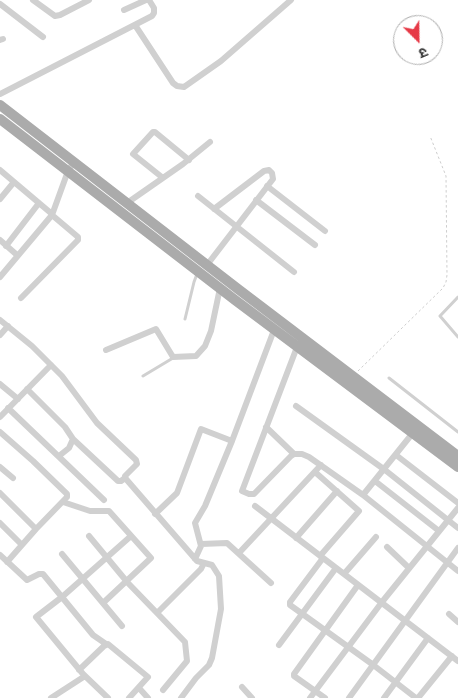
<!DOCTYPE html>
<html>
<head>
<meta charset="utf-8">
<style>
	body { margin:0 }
	#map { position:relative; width:458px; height:698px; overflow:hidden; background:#fff; font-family:Montserrat,"Noto Sans Devanagari",sans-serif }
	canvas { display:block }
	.north { position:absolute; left:393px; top:15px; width:50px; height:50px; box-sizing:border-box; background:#fff; border:1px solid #adadad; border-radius:50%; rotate:157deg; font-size:14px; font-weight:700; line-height:20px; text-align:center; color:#333 }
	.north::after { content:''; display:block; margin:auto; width:18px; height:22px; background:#e63946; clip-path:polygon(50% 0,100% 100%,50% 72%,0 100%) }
</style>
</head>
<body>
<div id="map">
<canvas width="458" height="698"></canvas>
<div class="north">उ</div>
</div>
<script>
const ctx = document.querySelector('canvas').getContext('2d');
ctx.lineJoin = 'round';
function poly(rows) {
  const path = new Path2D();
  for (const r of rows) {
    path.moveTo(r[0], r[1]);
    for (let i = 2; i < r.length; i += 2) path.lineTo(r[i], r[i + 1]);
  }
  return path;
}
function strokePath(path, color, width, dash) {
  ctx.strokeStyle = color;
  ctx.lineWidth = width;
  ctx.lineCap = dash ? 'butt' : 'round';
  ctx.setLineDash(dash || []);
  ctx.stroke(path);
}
strokePath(poly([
	[358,371,443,288,446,282,447,275,446,176,430,136]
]), '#cdcdcd', 1, [2.5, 2.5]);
strokePath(poly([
	[458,297,440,316,458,337],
	[185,319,194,282,197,274],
	[143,376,173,358],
	[389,378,458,432]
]), '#d0d0d0', 3);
strokePath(poly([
	[33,0,55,16,60,15,89,0],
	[0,4,43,37],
	[124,10,146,0],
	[135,25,173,83,177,86,184,87,221,61,291,0],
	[0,40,3,39],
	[0,94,152,16,154,13,154,8,149,0],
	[0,170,52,214],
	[163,178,133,154,153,132,155,132,189,160],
	[267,186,325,231],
	[198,196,294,272],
	[0,199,14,182],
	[256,200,315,245],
	[127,203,183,164,210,142],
	[0,240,17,255],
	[6,246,39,203],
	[207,265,273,179,272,173,269,170,264,171,214,209],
	[0,277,52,215,68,171,74,162],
	[21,298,78,240,78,237,52,215],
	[0,320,32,346,62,376,97,423,136,460,137,464,125,476,126,479,197,561,212,565,219,576,221,609,212,658,209,665,196,678,181,698],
	[0,335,8,326],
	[297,347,242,491,249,494,254,494,291,456,294,454,302,454,309,457,363,495,458,571],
	[106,350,156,329,173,357,196,356,205,346,211,331,220,288],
	[0,384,18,399],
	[27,389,65,427,73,439,69,448,59,456],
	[296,406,385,470,458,528],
	[8,408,104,500],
	[0,417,51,365],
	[266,427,294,454],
	[0,432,33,461,67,494,67,497,36,529,7,562],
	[73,439,118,481,121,481,125,478],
	[396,455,458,503],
	[0,467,13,478],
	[315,472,359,511,320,556],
	[375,481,439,531],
	[0,493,36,529],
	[363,495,412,434],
	[63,502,90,511,109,511,151,558,103,603],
	[255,506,458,661],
	[155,514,177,493,201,429,232,441],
	[0,523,22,545],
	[89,536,128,583,185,642,187,661,163,690],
	[296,538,337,491],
	[201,544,227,543,271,583],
	[387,547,409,568],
	[239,553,321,465],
	[62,554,122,626],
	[0,555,27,580,39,574,43,574,93,635,106,644],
	[323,558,290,602,290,605,372,664,416,698],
	[195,559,201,546,195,523,205,506,232,441,274,330],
	[344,574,376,537],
	[157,613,201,569,203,565,202,563],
	[449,614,458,622],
	[279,645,336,568],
	[79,670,104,646,108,644,148,677,129,698],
	[242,687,252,698],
	[139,688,148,698],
	[51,698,85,676],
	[108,698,83,674,36,617,62,597,131,536],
	[310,698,382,602,458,508],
	[325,698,294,676,294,674,358,585],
	[349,698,458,548],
	[384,698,428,638],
	[418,698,452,656]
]), '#d0d0d0', 6);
strokePath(poly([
	[0,105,238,289,458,456],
	[0,119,235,300,458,467]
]), '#ababab', 10);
</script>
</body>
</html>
